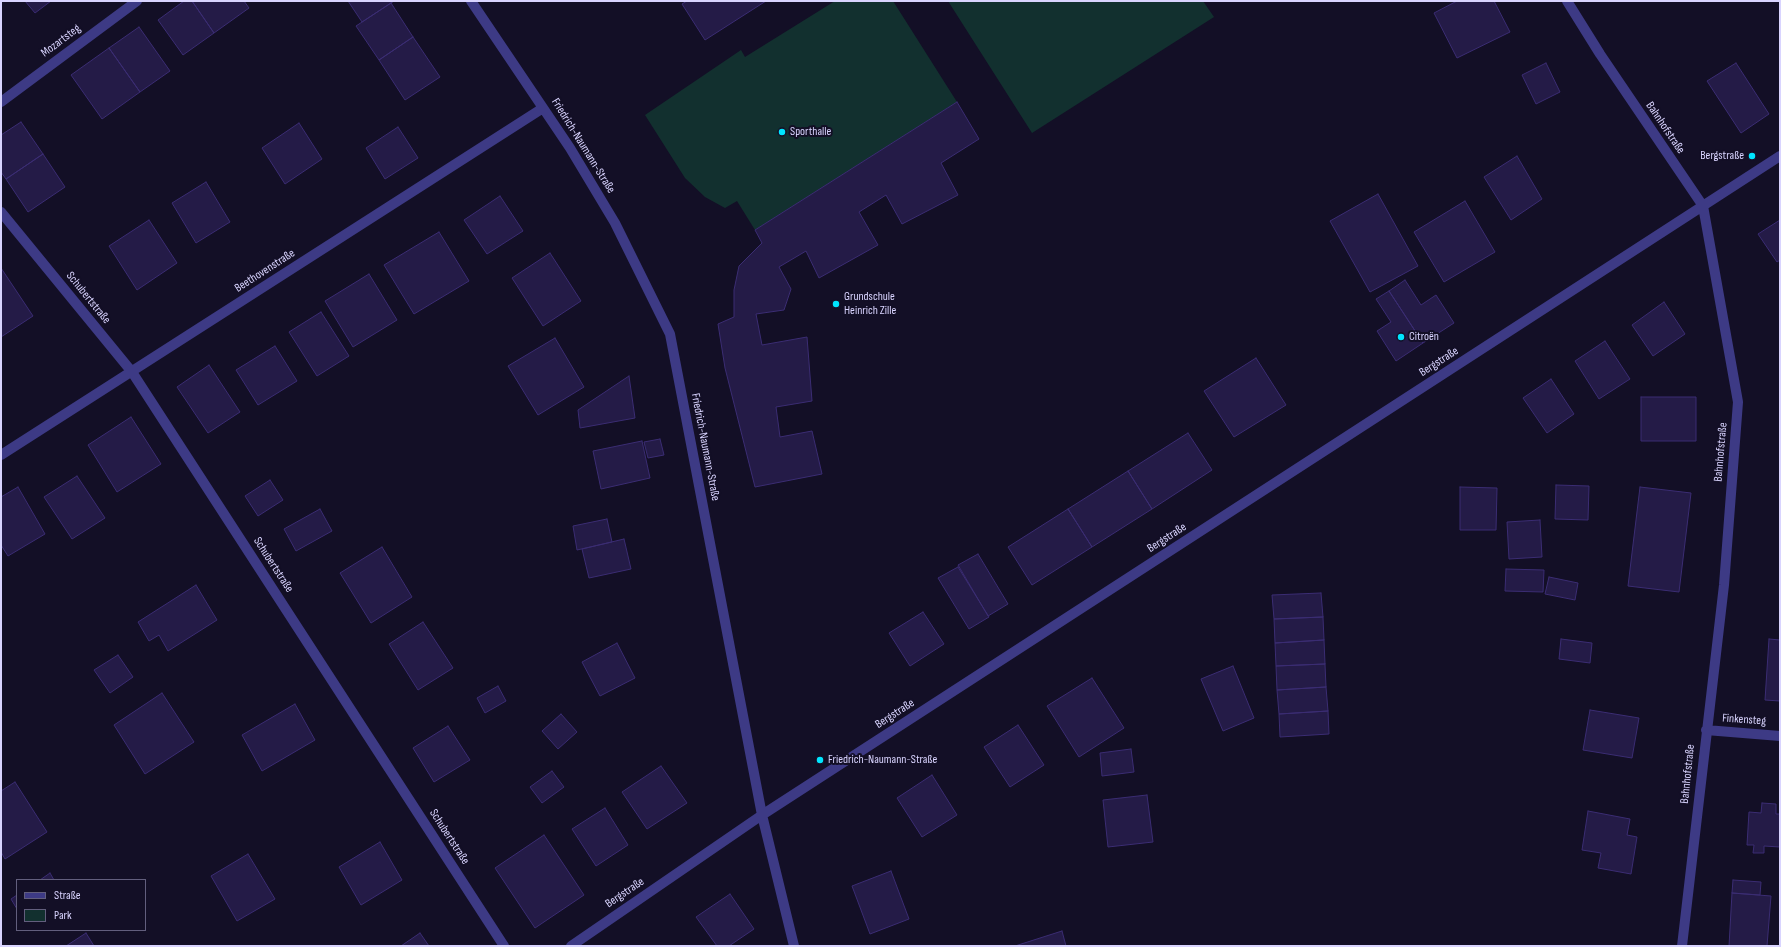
<!DOCTYPE html>
<html>
<head>
<meta charset="utf-8">
<style>
	body { margin:0 }
	#map { position:relative; width:1781px; height:947px; overflow:hidden; background:#130f26; font-family:"Sofia Sans Condensed",sans-serif }
	canvas { display:block }
	.frame { position:absolute; inset:0; border:2px solid #d9d4ff; pointer-events:none }
	.legend { position:absolute; left:16px; top:879px; width:130px; height:52px; box-sizing:border-box; background:#130f26; border:1px solid #625e7d; margin:0; padding:5px 7px; list-style:none; font-size:12px; color:#d9d4ff }
	.legend li { display:flex; align-items:center; gap:8px; height:20px }
	.legend b { width:20px; border:1px solid #625e7d }
</style>
</head>
<body>
<div id="map">
<canvas width="1781" height="947"></canvas>
<div class="frame"></div>
<ul class="legend">
<li><b style="height:5px;background:#3d3a85"></b>Straße</li>
<li><b style="height:11px;background:#12302f"></b>Park</li>
</ul>
</div>
<script>
const ctx = document.querySelector('canvas').getContext('2d');
ctx.lineJoin = 'round';
function fill(path, color) {
  ctx.fillStyle = color;
  ctx.fill(path, 'evenodd');
}
function poly(rows) {
  const path = new Path2D();
  for (const r of rows) {
    path.moveTo(r[0], r[1]);
    for (let i = 2; i < r.length; i += 2) path.lineTo(r[i], r[i + 1]);
  }
  return path;
}
function strokePath(path, color, width, dash) {
  ctx.strokeStyle = color;
  ctx.lineWidth = width;
  ctx.lineCap = dash ? 'butt' : 'round';
  ctx.setLineDash(dash || []);
  ctx.stroke(path);
}
function drawText(font, color, halo, rows, align = 'center') {
  ctx.font = font + ' "Sofia Sans Condensed",sans-serif';
  ctx.lineWidth = 4;
  ctx.setLineDash([]);
  ctx.textBaseline = 'middle';
  ctx.strokeStyle = halo;
  ctx.fillStyle = color;
  for (const [text, x, y, turn = 0] of rows) {
    ctx.save();
    ctx.translate(x, y);
    ctx.rotate((+turn || 0) * Math.PI / 180);
    ctx.textAlign = isNaN(turn) ? turn : align;
    if (halo) ctx.strokeText(text, 0, 0);
    ctx.fillText(text, 0, 0);
    ctx.restore();
  }
}
fill(poly([
	[835,1,893,1,957,102,755,230,737,201,725,208,705,197,685,178,645,115,741,50,745,57],
	[948,1,1203,1,1214,17,1032,133]
]), '#12302f');
const building = poly([
	[25,1,51,1,35,13,25,1],
	[184,1,192,1,214,33,183,55,158,20,184,1],
	[192,1,244,1,249,8,214,33,192,1],
	[348,1,394,1,362,22,348,1],
	[687,1,766,1,705,40,682,4,687,1],
	[1457,1,1494,1,1510,32,1457,58,1434,13,1457,1],
	[391,3,413,37,379,60,356,26,391,3],
	[139,27,170,71,140,92,109,48,139,27],
	[413,37,440,77,405,100,379,60,413,37],
	[109,48,140,92,102,119,71,75,109,48],
	[1546,63,1560,92,1536,104,1522,75,1546,63],
	[1736,63,1769,114,1741,133,1707,81,1736,63],
	[957,102,979,139,941,163,958,195,902,224,886,195,859,212,878,245,819,278,806,251,779,267,791,289,784,310,756,314,762,345,807,337,812,401,776,407,780,437,812,431,822,474,755,487,725,368,718,324,734,317,734,290,739,266,762,243,755,230,957,102],
	[21,122,43,154,6,179,1,172,1,135,21,122],
	[299,123,322,159,285,184,262,148,299,123],
	[398,127,418,158,385,179,366,148,398,127],
	[43,154,65,187,28,212,6,179,43,154],
	[1517,156,1542,199,1511,220,1484,177,1517,156],
	[206,182,230,222,196,243,172,203,206,182],
	[1378,194,1418,266,1370,292,1330,221,1378,194],
	[500,196,523,231,487,254,464,220,500,196],
	[1465,201,1495,252,1444,282,1414,232,1465,201],
	[149,220,177,263,137,290,109,246,149,220],
	[1780,220,1780,260,1777,262,1758,234,1780,220],
	[439,232,469,281,414,314,384,265,439,232],
	[550,253,581,301,543,326,512,278,550,253],
	[1,268,33,316,1,337,1,268],
	[369,274,397,320,353,347,325,301,369,274],
	[1405,280,1421,305,1436,295,1454,323,1423,343,1389,291,1405,280],
	[1389,291,1423,343,1396,361,1377,331,1391,322,1376,299,1389,291],
	[1664,302,1685,334,1653,356,1632,325,1664,302],
	[321,312,349,356,317,376,289,332,321,312],
	[555,338,584,387,538,415,508,366,555,338],
	[1605,341,1630,379,1599,399,1575,361,1605,341],
	[275,346,297,381,258,405,236,370,275,346],
	[1256,358,1286,405,1234,437,1204,391,1256,358],
	[209,365,240,412,208,433,177,387,209,365],
	[629,376,635,418,580,428,578,410,629,376],
	[1551,379,1574,414,1547,433,1523,398,1551,379],
	[1641,397,1696,397,1696,441,1641,441,1641,397],
	[131,417,161,464,117,492,88,445,131,417],
	[1188,433,1212,470,1152,509,1128,471,1188,433],
	[660,439,664,455,648,458,644,442,660,439],
	[642,441,650,478,601,489,593,451,642,441],
	[1128,471,1152,509,1092,547,1068,509,1128,471],
	[77,476,105,518,72,539,44,497,77,476],
	[270,480,283,500,258,516,245,496,270,480],
	[1556,485,1589,486,1588,520,1555,519,1556,485],
	[18,487,45,534,8,556,1,545,1,497,18,487],
	[1460,487,1497,488,1496,530,1460,530,1460,487],
	[1640,487,1691,493,1679,592,1628,586,1640,487],
	[320,509,332,531,296,551,284,529,320,509],
	[1068,509,1092,547,1032,585,1008,547,1068,509],
	[607,519,612,542,577,550,573,526,607,519],
	[1540,520,1542,557,1509,559,1507,522,1540,520],
	[624,539,631,569,589,578,582,549,624,539],
	[382,547,412,597,371,623,340,573,382,547],
	[978,554,1008,604,988,616,958,565,978,554],
	[958,567,989,617,969,629,938,578,958,567],
	[1506,569,1544,570,1543,592,1505,591,1506,569],
	[1549,577,1578,583,1575,600,1545,594,1549,577],
	[196,585,217,620,168,651,159,635,149,641,138,622,196,585],
	[1321,593,1323,617,1274,619,1272,595,1321,593],
	[923,612,944,644,910,666,889,633,923,612],
	[1323,617,1324,640,1275,643,1274,619,1323,617],
	[423,622,453,668,418,690,389,644,423,622],
	[1561,639,1592,643,1590,663,1559,659,1561,639],
	[1769,639,1780,640,1780,701,1765,700,1769,639],
	[1324,640,1325,664,1276,666,1275,643,1324,640],
	[617,643,635,678,600,696,582,662,617,643],
	[118,655,133,677,110,693,94,670,118,655],
	[1325,664,1326,687,1277,690,1276,666,1325,664],
	[1233,666,1254,718,1223,731,1201,679,1233,666],
	[1092,678,1124,728,1079,757,1047,706,1092,678],
	[498,686,506,701,485,713,477,698,498,686],
	[1326,687,1328,711,1279,714,1277,690,1326,687],
	[162,693,194,742,145,774,114,725,162,693],
	[295,704,315,740,262,771,242,735,295,704],
	[1590,710,1639,718,1632,758,1583,750,1590,710],
	[1328,711,1329,734,1280,737,1279,714,1328,711],
	[561,714,577,732,558,749,542,731,561,714],
	[1018,725,1044,765,1010,787,984,747,1018,725],
	[448,726,470,760,434,782,413,748,448,726],
	[1131,749,1134,772,1102,776,1100,753,1131,749],
	[661,766,687,803,647,829,622,792,661,766],
	[552,771,564,787,542,803,530,787,552,771],
	[932,775,957,815,922,837,897,798,932,775],
	[15,782,47,832,5,859,1,852,1,791,15,782],
	[1147,795,1153,842,1108,847,1103,800,1147,795],
	[1762,803,1776,804,1776,814,1780,814,1780,847,1764,846,1764,853,1753,853,1754,845,1747,845,1749,812,1761,813,1762,803],
	[605,808,628,845,596,866,572,829,605,808],
	[1588,811,1630,819,1627,835,1637,837,1631,874,1598,868,1601,853,1582,850,1588,811],
	[544,835,584,895,535,928,495,868,544,835],
	[380,842,402,880,361,905,339,867,380,842],
	[248,854,275,899,237,921,211,876,248,854],
	[891,871,909,919,870,934,852,886,891,871],
	[50,873,54,880,40,880,50,873],
	[1733,880,1761,882,1760,895,1732,893,1733,880],
	[1732,893,1771,896,1767,946,1729,946,1732,893],
	[730,894,754,929,729,946,717,946,696,917,730,894],
	[17,895,17,909,11,899,17,895],
	[1062,931,1066,946,1015,946,1062,931],
	[86,933,94,946,66,946,86,933],
	[420,933,429,946,401,946,420,933]
]);
fill(building, '#241b47');
strokePath(building, '#3b2d73', 1);
strokePath(poly([
	[471,1,570,148,615,223,670,334,762,815,794,946],
	[1567,1,1600,54,1703,206,1738,402,1724,585,1682,946],
	[1,102,137,1],
	[1,212,132,372,504,946],
	[1,455,543,108],
	[1706,730,1780,736],
	[571,946,762,815,1780,156]
]), '#3d3a85', 10);
for (const [x, y, r, color] of [
	[782,132,4,"#00e5ff"],
	[1752,156,4,"#00e5ff"],
	[836,304,4,"#00e5ff"],
	[1401,337,4,"#00e5ff"],
	[820,760,4,"#00e5ff"]
]) {
  const dot = new Path2D();
  dot.arc(x, y, r, 0, 2 * Math.PI);
  ctx.fillStyle = color;
  ctx.fill(dot);
  strokePath(dot, '#130f26', 1.5);
}
drawText('12px', '#d9d4ff', '#130f26', [
	["Mozartsteg",61,41,-37],
	["Bahnhofstraße",1665,128,56],
	["Friedrich-Naumann-Straße",583,146,58],
	["Beethovenstraße",265,271,-33],
	["Schubertstraße",88,298,51],
	["Bergstraße",1439,362,-33],
	["Friedrich-Naumann-Straße",705,447,79],
	["Bahnhofstraße",1721,452,-85],
	["Bergstraße",1167,538,-33],
	["Schubertstraße",273,565,57],
	["Bergstraße",895,714,-33],
	["Finkensteg",1744,720,4],
	["Bahnhofstraße",1688,774,-84],
	["Schubertstraße",449,837,57],
	["Bergstraße",625,893,-34]
]);
drawText('12px', '#d9d4ff', '#130f26', [
	["Sporthalle",790,132],
	["Bergstraße",1744,156,"right"],
	["Grundschule",844,297],
	["Heinrich Zille",844,311],
	["Citroën",1409,337],
	["Friedrich-Naumann-Straße",828,760]
], 'left');
</script>
</body>
</html>
